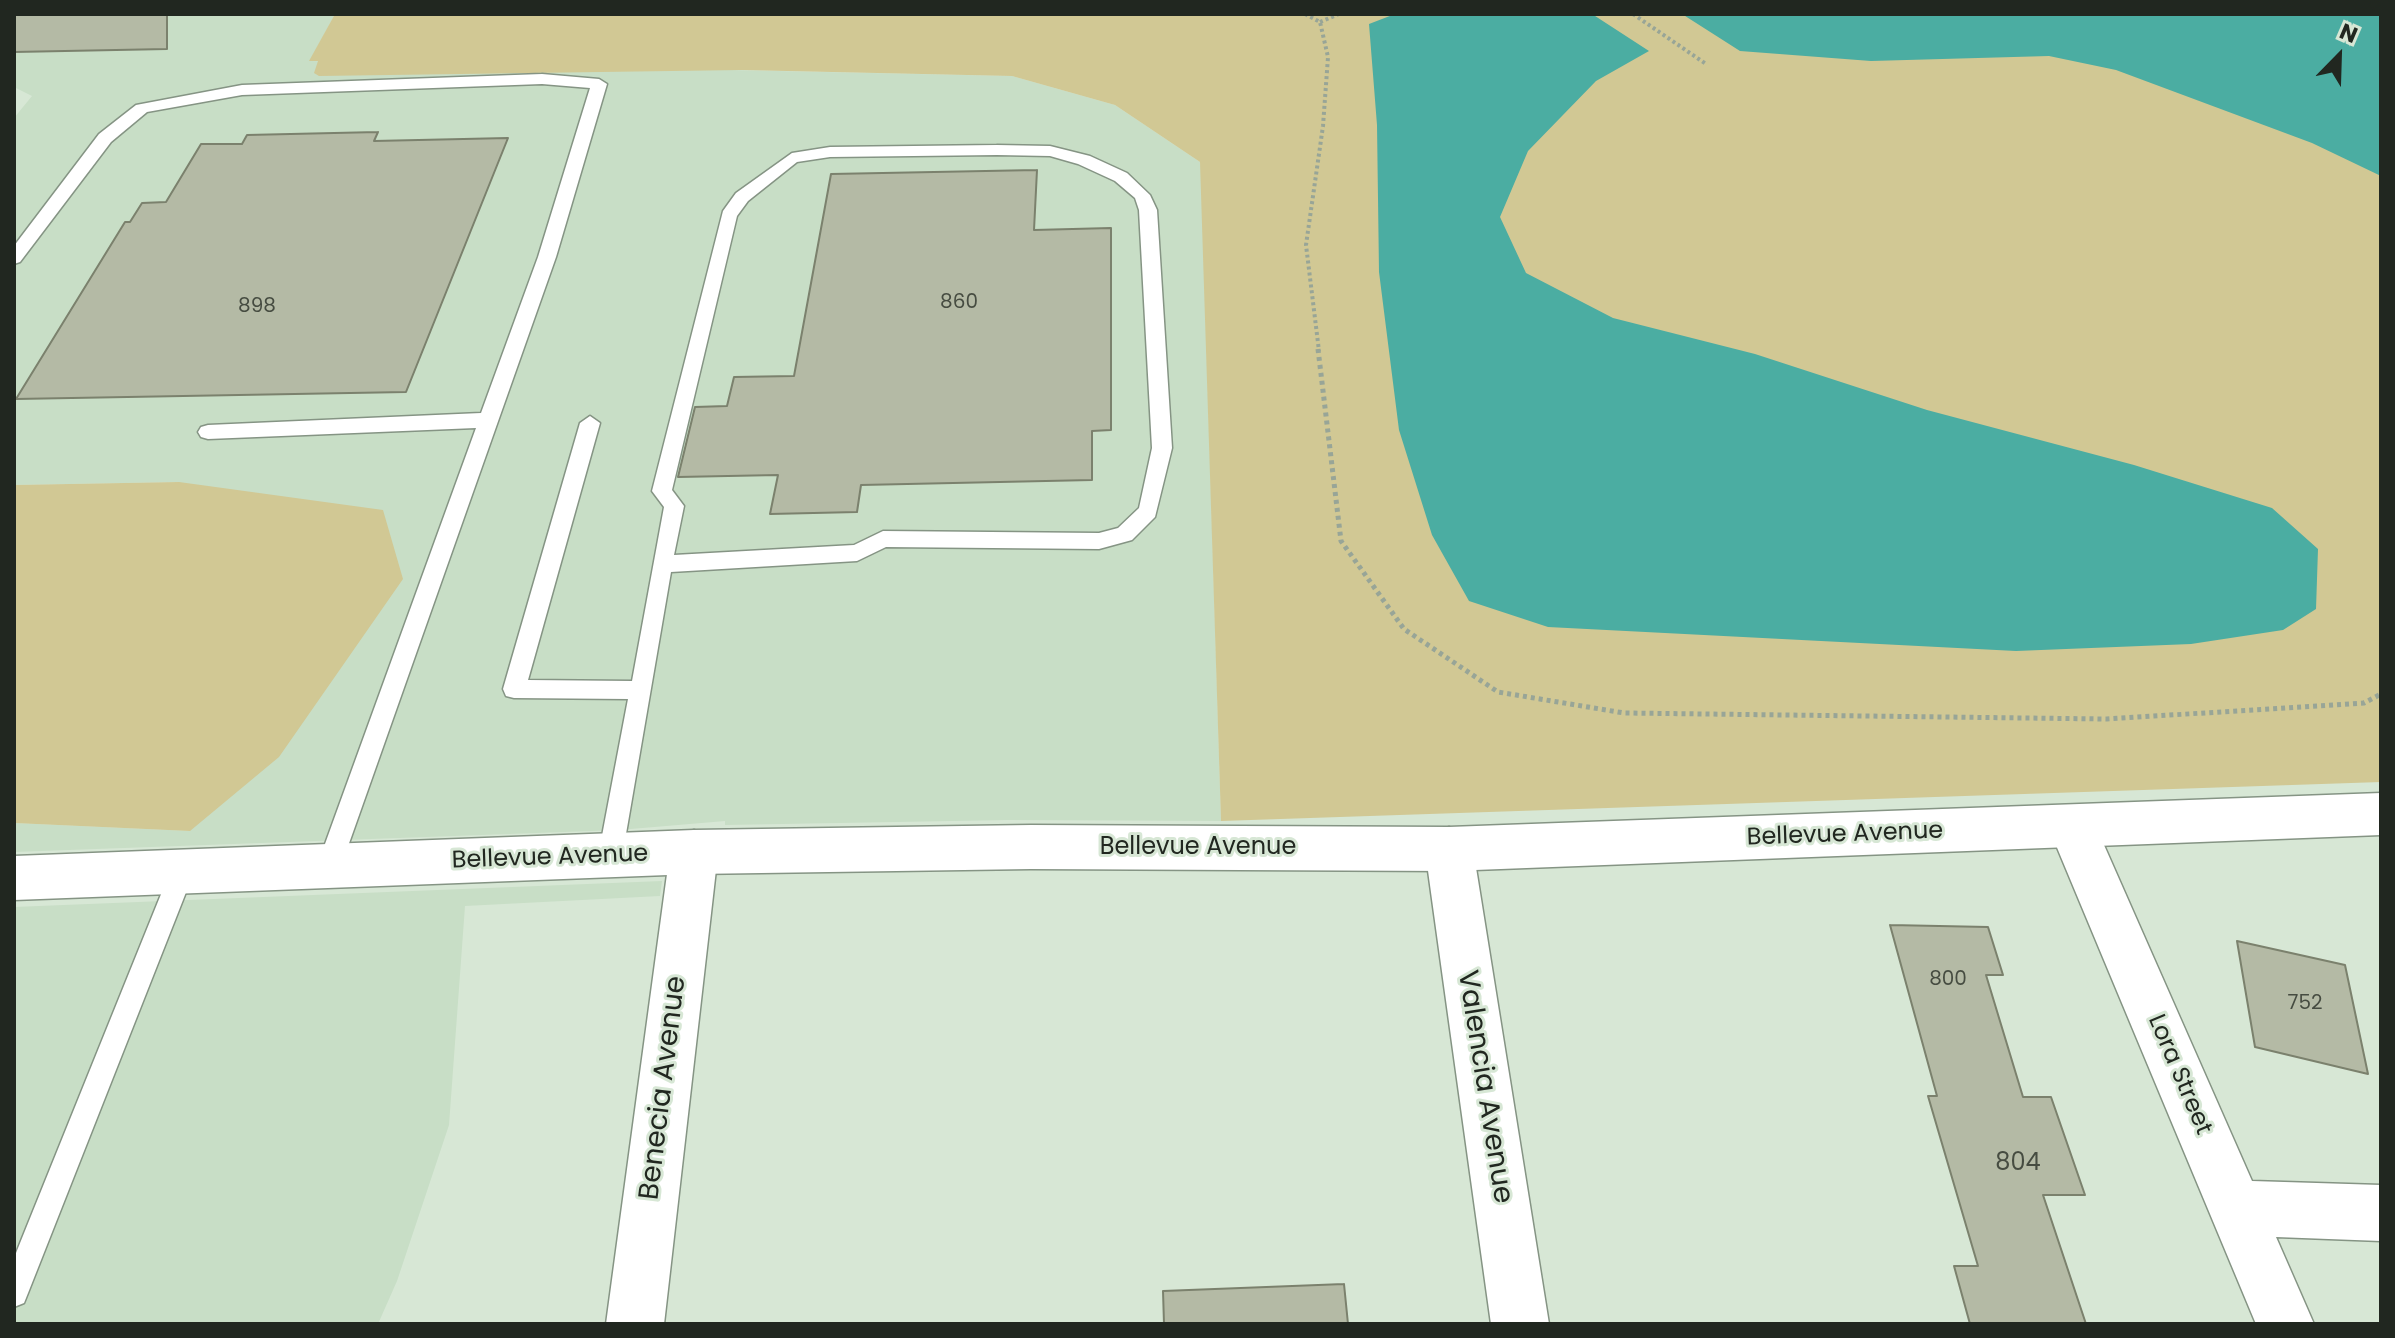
<!DOCTYPE html>
<html>
<head>
<meta charset="utf-8">
<style>
	body { margin:0 }
	#map { position:relative; width:2395px; height:1338px; overflow:hidden; background:#d7e7d5; font-family:Poppins,sans-serif }
	canvas { display:block }
	.frame { position:absolute; inset:0; border:16px solid #212720; pointer-events:none }
	.north { position:absolute; left:2299px; top:16px; width:80px; height:80px; -webkit-text-stroke:6px #d7e7d5; paint-order:stroke; rotate:23deg; font-size:22px; font-weight:700; line-height:32px; text-align:center; color:#212720 }
	.north::after { content:''; display:block; margin:auto; width:28px; height:36px; background:#212720; clip-path:polygon(50% 0,100% 100%,50% 72%,0 100%) }
</style>
</head>
<body>
<div id="map">
<canvas width="2395" height="1338"></canvas>
<div class="frame"></div>
<div class="north">N</div>
</div>
<script>
const ctx = document.querySelector('canvas').getContext('2d');
ctx.lineJoin = 'round';
function fill(path, color) {
  ctx.fillStyle = color;
  ctx.fill(path, 'evenodd');
}
function poly(rows) {
  const path = new Path2D();
  for (const r of rows) {
    path.moveTo(r[0], r[1]);
    for (let i = 2; i < r.length; i += 2) path.lineTo(r[i], r[i + 1]);
  }
  return path;
}
function strokePath(path, color, width, dash) {
  ctx.strokeStyle = color;
  ctx.lineWidth = width;
  ctx.lineCap = dash ? 'butt' : 'round';
  ctx.setLineDash(dash || []);
  ctx.stroke(path);
}
function drawText(font, color, halo, rows, align = 'center') {
  ctx.font = font + ' Poppins,sans-serif';
  ctx.lineWidth = 6;
  ctx.setLineDash([]);
  ctx.textBaseline = 'middle';
  ctx.strokeStyle = halo;
  ctx.fillStyle = color;
  for (const [text, x, y, turn = 0] of rows) {
    ctx.save();
    ctx.translate(x, y);
    ctx.rotate((+turn || 0) * Math.PI / 180);
    ctx.textAlign = isNaN(turn) ? turn : align;
    if (halo) ctx.strokeText(text, 0, 0);
    ctx.fillText(text, 0, 0);
    ctx.restore();
  }
}
fill(poly([
	[14,14,335,14,310,61,1012,76,1115,105,1200,162,1201,167,1221,821,1009,820,725,825,725,821,619,830,14,852,14,823,190,831,179,482,14,485,14,118,32,96,14,87],
	[662,881,660,896,465,906,449,1125,397,1281,378,1324,14,1324,14,907]
]), '#c8dec6');
fill(poly([
	[335,14,2381,14,2381,782,1221,821,1200,162,1115,105,1012,76,742,70,319,76,314,73,318,61,309,61],
	[179,482,383,510,403,579,279,757,190,831,14,823,14,485]
]), '#d1c894');
fill(poly([
	[1395,14,1592,14,1649,51,1596,81,1528,151,1500,217,1526,273,1613,318,1755,354,1927,410,2134,465,2272,508,2318,549,2316,609,2283,630,2191,644,2016,651,1548,627,1469,601,1432,535,1399,430,1379,272,1377,125,1369,24],
	[1682,14,2381,14,2381,176,2312,143,2116,70,2049,56,1871,61,1740,51]
]), '#4bada2');
const building = poly([
	[14,14,167,14,167,49,14,52,14,14],
	[378,132,374,141,508,138,406,392,16,399,125,222,130,222,142,203,166,202,201,144,242,144,247,135,378,132],
	[1037,170,1034,230,1111,228,1111,430,1092,431,1092,480,861,485,857,512,770,514,778,475,678,477,695,407,727,406,734,377,794,376,831,174,1037,170],
	[1890,925,1988,927,2003,975,1986,975,2023,1097,2051,1097,2085,1195,2043,1195,2086,1324,1970,1324,1954,1266,1978,1266,1928,1096,1937,1096,1890,925],
	[2237,941,2345,965,2368,1074,2255,1047,2237,941],
	[1344,1284,1348,1324,1164,1324,1163,1291,1344,1284]
]);
fill(building, '#b4baa5');
strokePath(building, '#7b816d', 2);
const lane = poly([
	[542,74,599,79,607,84,556,257,341,866,338,874,329,877,320,874,317,866,476,428,208,439,201,437,198,432,201,427,208,425,481,413,538,257,590,88,542,84,242,95,147,112,111,142,20,262,14,264,14,246,99,134,136,105,242,85,542,74],
	[997,145,1050,146,1090,156,1127,173,1150,195,1157,210,1172,448,1155,517,1132,540,1099,549,886,547,857,561,671,572,622,857,618,865,610,868,602,865,598,857,628,699,514,698,506,696,503,689,580,423,590,416,600,423,528,680,632,681,664,507,652,491,723,211,736,193,792,153,830,147,997,145],
	[997,155,1050,156,1078,164,1115,181,1135,198,1139,210,1152,448,1139,508,1118,528,1099,533,883,531,854,545,674,555,684,506,672,490,737,216,748,201,797,162,830,157,997,155],
	[182,861,191,864,194,872,28,1293,24,1303,14,1307,14,1258,170,872,173,864,182,861]
]);
const street = poly([
	[2072,805,2089,811,2252,1181,2381,1185,2381,1241,2276,1237,2314,1324,2256,1324,2048,826,2055,811,2072,805],
	[1449,827,1466,834,1473,849,1549,1324,1491,1324,1425,849,1432,834,1449,827],
	[694,830,711,837,718,852,664,1324,606,1324,670,852,677,837,694,830]
]);
const secondary = poly([
	[2381,793,2381,835,1449,871,1031,869,694,874,14,900,14,856,694,830,1031,825,1449,827,2381,793]
]);
strokePath(lane, '#859484', 3);
strokePath(street, '#859484', 3);
strokePath(secondary, '#859484', 3);
strokePath(poly([
	[1305,14,1320,22,1328,57,1323,126,1306,245,1319,351],
	[1633,14,1706,64],
	[1320,22,1339,14]
]), '#98a597', 4, [3, 3]);
strokePath(poly([
	[1318,349,1341,541,1404,629,1498,692,1624,713,2107,719,2364,703,2381,694]
]), '#98a597', 5, [4, 4]);
fill(lane, '#fff');
fill(street, '#fff');
fill(secondary, '#fff');
drawText('20px', '#464c41', null, [
	["860",959,303],
	["898",257,307],
	["800",1948,980],
	["752",2305,1004]
]);
drawText('24px', '#212720', '#d7e7d5', [
	["Bellevue Avenue",1845,835,-2],
	["Bellevue Avenue",1198,848],
	["Bellevue Avenue",550,858,-2],
	["Lora Street",2179,1075,67]
]);
drawText('24px', '#464c41', null, [
	["804",2018,1164]
]);
drawText('28px', '#212720', '#d7e7d5', [
	["Valencia Avenue",1484,1087,81],
	["Benecia Avenue",664,1088,-83]
]);
</script>
</body>
</html>
